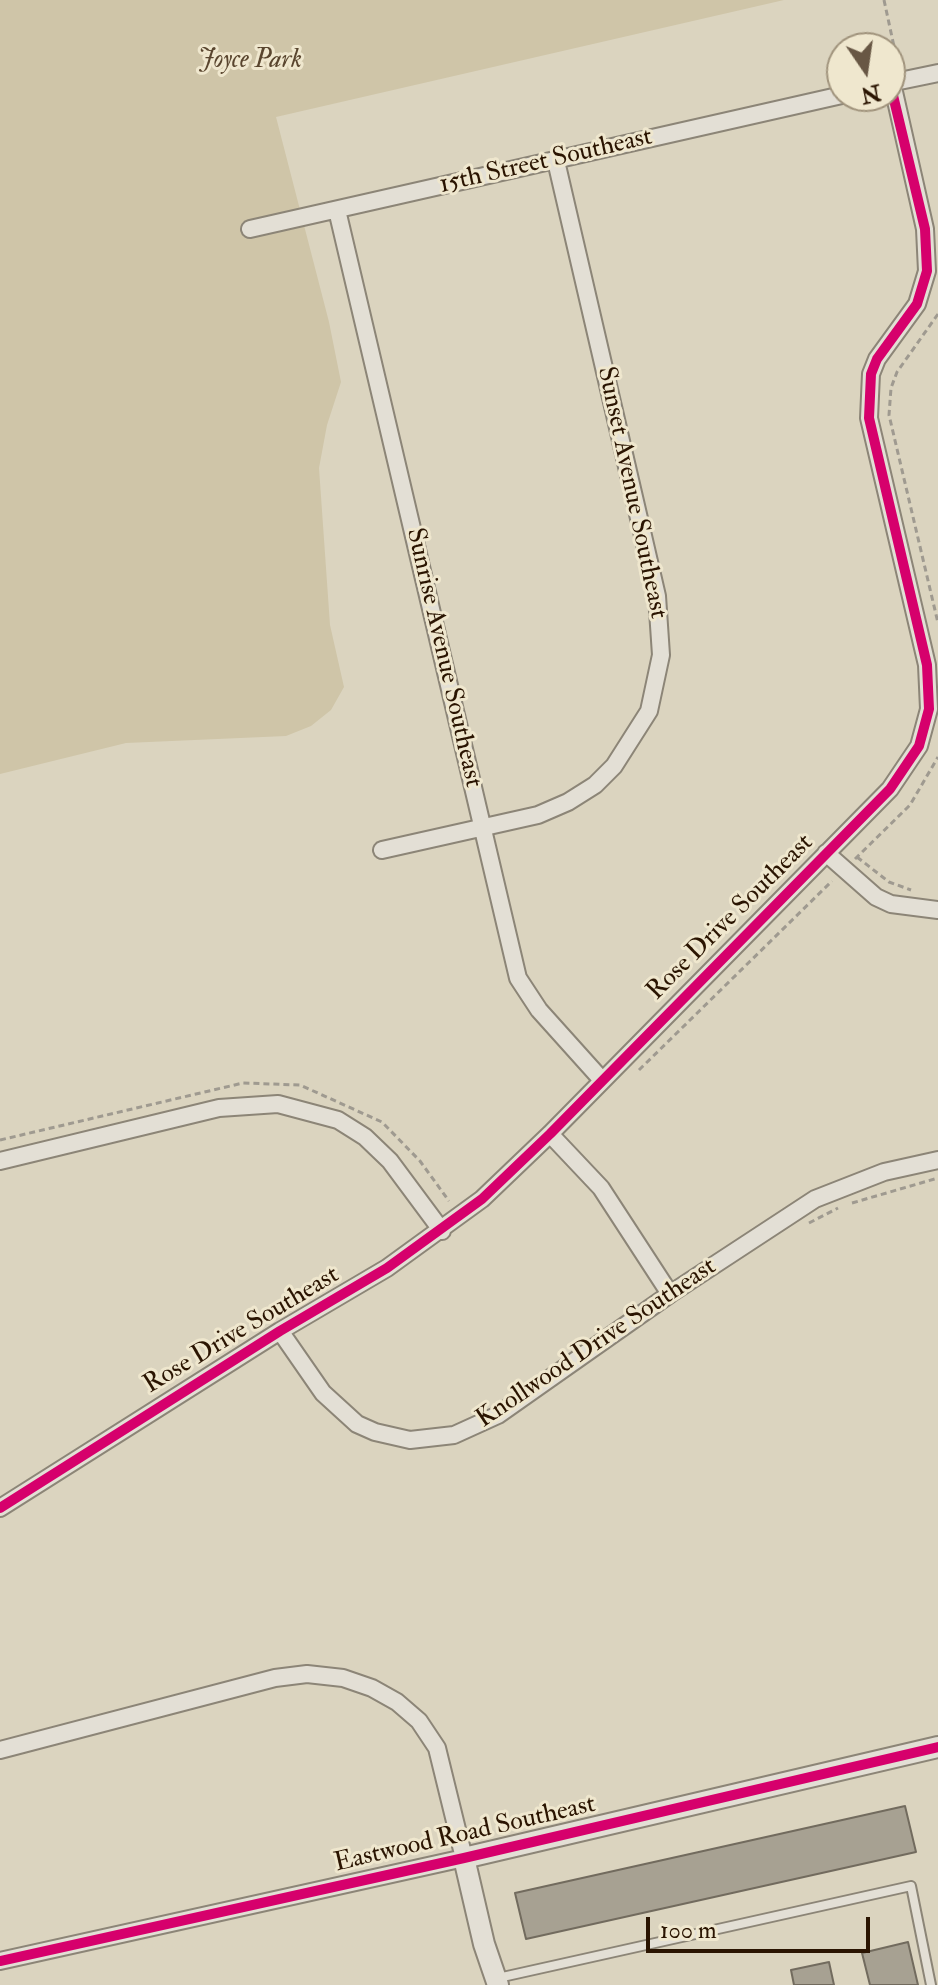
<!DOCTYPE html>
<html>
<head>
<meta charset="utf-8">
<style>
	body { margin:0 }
	#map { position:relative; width:938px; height:1985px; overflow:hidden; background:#dbd4bf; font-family:"IM FELL Double Pica",serif }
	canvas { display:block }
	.north { position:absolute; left:826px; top:32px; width:80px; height:80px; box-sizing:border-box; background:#efe7ce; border:2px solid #a0937c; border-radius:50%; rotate:167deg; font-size:22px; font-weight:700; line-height:32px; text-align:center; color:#2a1401 }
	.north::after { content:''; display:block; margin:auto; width:28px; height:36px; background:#685744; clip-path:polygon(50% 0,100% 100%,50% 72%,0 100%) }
	.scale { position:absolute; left:646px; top:1917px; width:224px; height:36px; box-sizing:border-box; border:4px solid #2a1401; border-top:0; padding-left:10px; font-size:24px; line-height:28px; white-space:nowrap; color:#2a1401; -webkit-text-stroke:6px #efe7ce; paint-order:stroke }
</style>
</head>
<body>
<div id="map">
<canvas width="938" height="1985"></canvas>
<div class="north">N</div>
<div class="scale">100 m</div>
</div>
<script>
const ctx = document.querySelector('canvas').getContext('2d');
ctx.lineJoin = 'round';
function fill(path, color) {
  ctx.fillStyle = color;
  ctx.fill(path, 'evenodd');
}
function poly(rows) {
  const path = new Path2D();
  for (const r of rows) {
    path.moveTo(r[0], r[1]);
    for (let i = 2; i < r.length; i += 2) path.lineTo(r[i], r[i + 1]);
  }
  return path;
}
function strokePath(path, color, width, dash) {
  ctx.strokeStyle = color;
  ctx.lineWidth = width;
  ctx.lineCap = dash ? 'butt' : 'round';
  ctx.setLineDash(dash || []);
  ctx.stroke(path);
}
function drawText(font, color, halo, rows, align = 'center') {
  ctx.font = font + ' "IM FELL Double Pica",serif';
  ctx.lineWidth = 6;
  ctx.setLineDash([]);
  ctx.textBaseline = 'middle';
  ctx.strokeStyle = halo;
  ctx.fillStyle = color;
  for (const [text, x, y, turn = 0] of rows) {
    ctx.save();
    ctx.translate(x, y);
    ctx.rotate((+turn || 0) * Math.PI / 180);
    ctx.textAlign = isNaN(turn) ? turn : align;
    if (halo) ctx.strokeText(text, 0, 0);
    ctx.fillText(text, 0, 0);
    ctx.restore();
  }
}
fill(poly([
	[0,0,784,0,276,117,329,322,341,382,327,425,319,468,330,625,344,687,331,710,311,726,286,736,126,743,0,774]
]), '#cfc5a8');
const building = poly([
	[905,1806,916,1852,526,1939,515,1893,905,1806],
	[908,1942,918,1985,870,1985,862,1953,908,1942],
	[829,1962,834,1985,794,1985,791,1970,829,1962]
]);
fill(building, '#a7a192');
strokePath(building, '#726b5e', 2);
const service = poly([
	[498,1978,911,1886,931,1985]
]);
const minor = poly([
	[890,83,938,73],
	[337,210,518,978,539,1010,601,1079],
	[250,229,842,95],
	[382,850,538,815,568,802,595,785,614,766,649,711,661,655,657,596,556,161],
	[826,853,876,897,891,904,938,910],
	[550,1134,601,1188,670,1294],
	[0,1161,219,1108,278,1104,338,1120,365,1137,390,1161,442,1231],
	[280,1331,323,1393,357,1424,375,1432,410,1440,454,1435,498,1415,670,1294,815,1199,884,1172,938,1160],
	[0,1508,280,1331,387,1268,482,1199,550,1134,890,789,919,746,929,709,927,665,869,418,871,374,877,359,917,304,927,271,925,229,892,83],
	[0,1750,275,1678,307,1674,343,1678,372,1688,397,1702,419,1721,437,1748,464,1858,0,1961]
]);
const tertiary = poly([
	[498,1985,484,1944,464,1858,938,1747]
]);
strokePath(service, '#8c8577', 12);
strokePath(minor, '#8c8577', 20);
strokePath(tertiary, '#8c8577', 24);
strokePath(poly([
	[884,0,898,65],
	[938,314,897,372,891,388,889,415,938,623],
	[857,857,889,882,911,890],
	[855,859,910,805,938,757],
	[639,1070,832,881],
	[0,1140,243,1083,300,1085,382,1122,420,1161,449,1201],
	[852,1203,938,1178],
	[809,1223,838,1208]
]), '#9f9a90', 3, [6, 4]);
strokePath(service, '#e3dfd5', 8);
strokePath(minor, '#e3dfd5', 16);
strokePath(tertiary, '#e3dfd5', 20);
strokePath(poly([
	[0,1508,280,1331,387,1268,482,1199,550,1134,890,789,919,746,929,709,927,665,869,418,871,374,877,359,917,304,927,271,925,229,890,83],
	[0,1961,464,1858,938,1747]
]), '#d6006c', 10);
drawText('italic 26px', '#59452e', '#efe7ce', [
	["Joyce Park",250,61]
]);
drawText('26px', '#2a1401', '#efe7ce', [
	["15th Street Southeast",546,162,-13],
	["Sunset Avenue Southeast",631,493,78],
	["Sunrise Avenue Southeast",443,658,77],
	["Rose Drive Southeast",731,918,-45],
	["Rose Drive Southeast",242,1331,-31],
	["Knollwood Drive Southeast",597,1344,-34],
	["Eastwood Road Southeast",465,1835,-13]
]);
</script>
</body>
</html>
